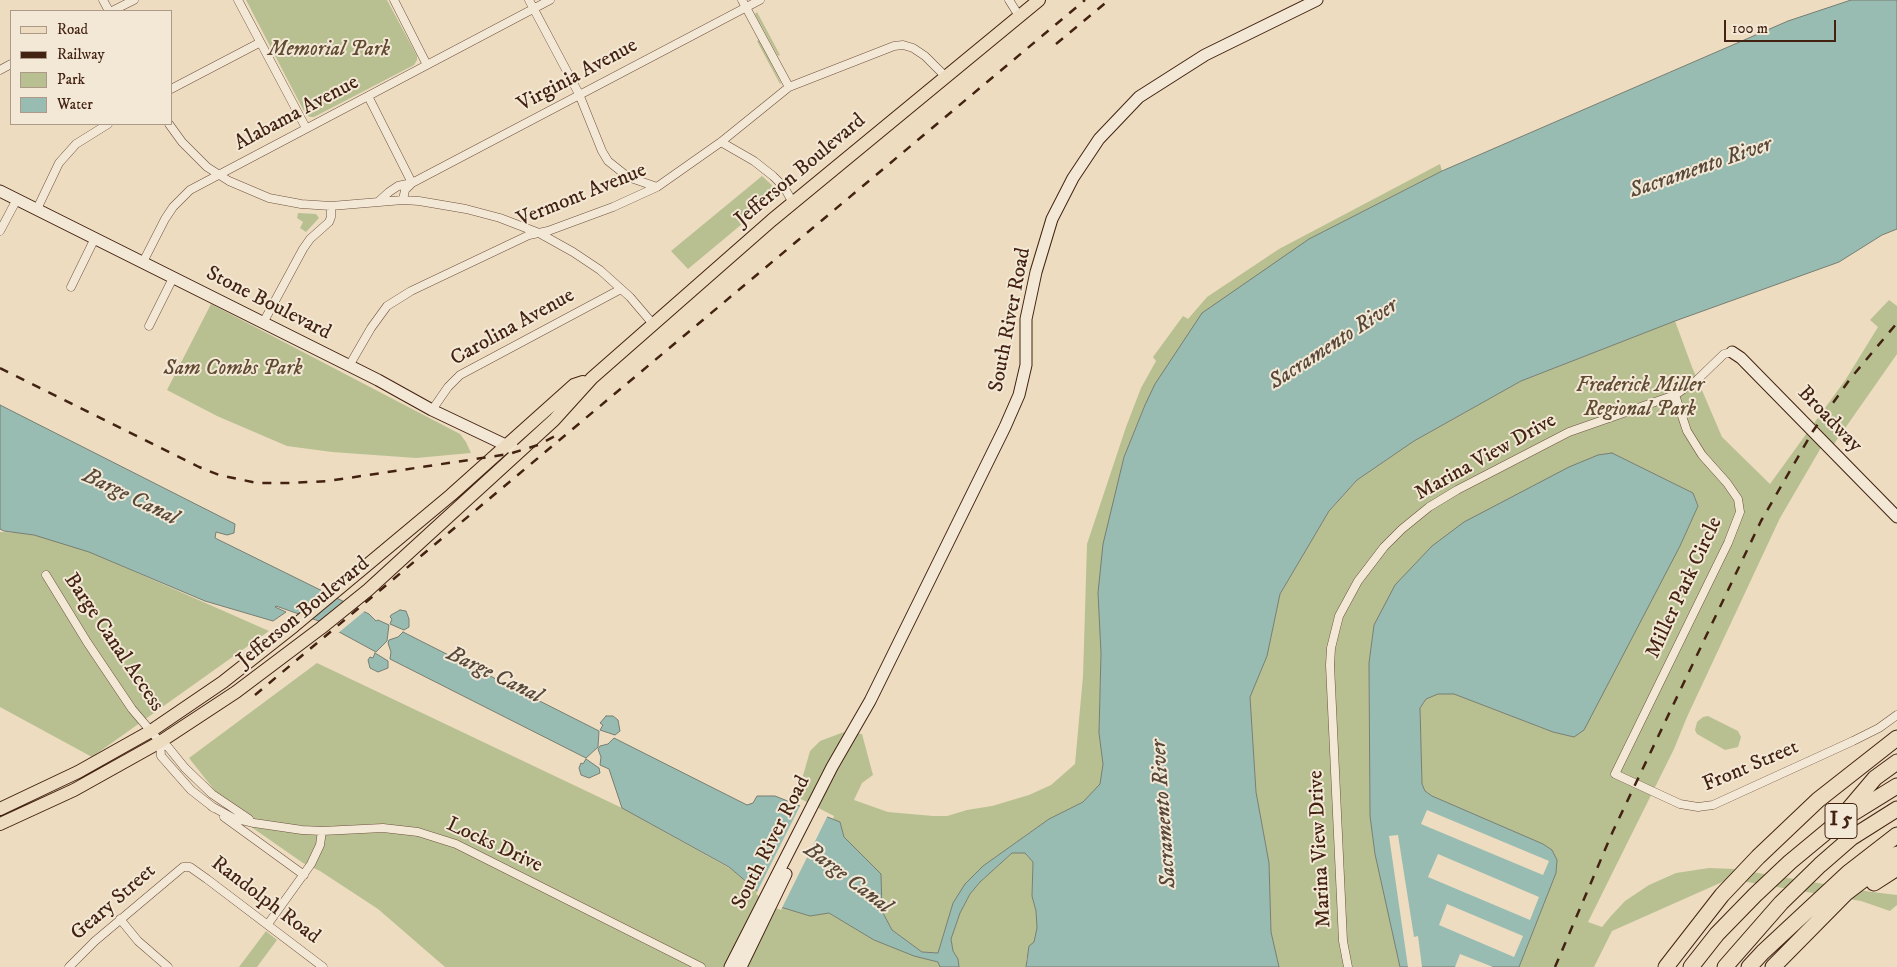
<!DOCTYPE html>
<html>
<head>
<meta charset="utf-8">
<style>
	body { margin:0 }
	#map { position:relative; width:1897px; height:967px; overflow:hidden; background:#eddcc0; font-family:"IM FELL DW Pica",serif }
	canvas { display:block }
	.legend { position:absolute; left:10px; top:10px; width:162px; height:115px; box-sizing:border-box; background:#f3e8d6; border:1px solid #ad9987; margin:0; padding:6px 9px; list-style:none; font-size:15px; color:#432211 }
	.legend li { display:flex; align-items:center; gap:10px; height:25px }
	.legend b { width:25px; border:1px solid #ad9987 }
	.scale { position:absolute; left:1724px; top:20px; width:112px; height:22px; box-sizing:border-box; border:2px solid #432211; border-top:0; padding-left:6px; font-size:15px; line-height:18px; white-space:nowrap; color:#432211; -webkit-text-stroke:4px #f3e8d6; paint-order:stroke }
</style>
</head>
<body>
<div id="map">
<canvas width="1897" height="967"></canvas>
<ul class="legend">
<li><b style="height:6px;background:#eddcc0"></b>Road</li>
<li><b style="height:6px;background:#432211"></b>Railway</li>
<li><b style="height:14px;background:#b8c092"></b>Park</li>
<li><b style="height:14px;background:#99bcb2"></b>Water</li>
</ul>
<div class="scale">100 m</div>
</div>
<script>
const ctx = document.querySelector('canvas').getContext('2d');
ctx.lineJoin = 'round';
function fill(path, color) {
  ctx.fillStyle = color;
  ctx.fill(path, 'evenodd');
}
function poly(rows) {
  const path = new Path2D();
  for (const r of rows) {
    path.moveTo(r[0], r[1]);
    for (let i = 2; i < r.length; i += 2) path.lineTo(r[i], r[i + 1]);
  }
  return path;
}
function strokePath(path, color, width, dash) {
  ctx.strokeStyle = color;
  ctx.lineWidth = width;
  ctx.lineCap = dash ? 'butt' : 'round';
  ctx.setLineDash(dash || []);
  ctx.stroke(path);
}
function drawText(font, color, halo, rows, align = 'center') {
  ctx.font = font + ' "IM FELL DW Pica",serif';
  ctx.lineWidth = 4;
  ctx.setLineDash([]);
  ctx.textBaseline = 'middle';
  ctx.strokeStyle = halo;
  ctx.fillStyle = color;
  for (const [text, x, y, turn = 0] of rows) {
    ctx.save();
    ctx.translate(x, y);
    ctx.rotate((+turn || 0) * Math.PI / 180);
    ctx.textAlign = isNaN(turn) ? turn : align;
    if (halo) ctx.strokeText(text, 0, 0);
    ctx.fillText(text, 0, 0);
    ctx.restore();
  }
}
fill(poly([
	[246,0,387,0,417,56,417,60,414,65,314,117,310,117,306,115],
	[757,12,780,55,778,56,755,14],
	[759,40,781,83,780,84,757,41],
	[1440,164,1442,171,1309,239,1145,405,1124,457,1115,498,1098,593,1101,653,1099,733,1103,764,1100,785,1083,802,1049,819,983,866,953,903,938,953,922,952,892,930,882,911,881,874,844,837,840,822,833,819,834,816,797,797,810,751,820,741,844,732,862,734,873,775,862,783,854,800,888,812,933,816,947,816,967,810,992,806,1029,795,1051,785,1075,764,1083,676,1087,544,1126,427,1141,388,1156,361,1153,357,1183,316,1188,319,1207,297,1279,249],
	[762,176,775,188,772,199,688,269,671,251],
	[298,213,316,214,319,218,306,232,300,228,303,222,297,218],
	[1889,300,1897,306,1897,354,1834,444,1831,441,1822,446,1780,518,1687,717,1674,749,1588,922,1602,927,1611,916,1625,901,1649,885,1676,873,1709,868,1734,869,1872,892,1897,895,1897,905,1890,911,1861,901,1729,879,1612,931,1594,967,1519,967,1556,873,1557,860,1552,850,1543,844,1432,796,1425,791,1422,784,1420,708,1426,699,1438,694,1454,694,1553,732,1574,737,1680,546,1698,506,1693,493,1612,453,1374,625,1369,663,1370,816,1375,854,1400,967,1279,967,1271,932,1269,863,1256,792,1250,697,1267,656,1280,594,1329,511,1357,480,1414,441,1521,381,1675,321,1692,367,1722,437,1770,484,1846,379,1878,327,1870,320],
	[211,304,460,434,466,442,471,453,416,458,332,452,287,446,217,416,167,390],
	[0,532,47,533,269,631,92,757,0,707],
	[317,663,622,808,731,869,774,905,810,916,829,913,874,940,914,956,938,962,940,967,445,967,378,909,320,871,303,863,234,815,189,758],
	[1708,716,1738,731,1741,737,1738,747,1725,750,1697,734,1695,730,1697,722,1703,717],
	[1012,853,1025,853,1033,862,1032,896,1036,911,1037,928,1034,942,1026,960,1026,967,959,967,958,959,953,951,951,939,960,913,970,894,980,882],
	[266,931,277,940,257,967,239,967]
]), '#b8c092');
const water = poly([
	[1851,0,1897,0,1897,229,1882,235,1839,262,1675,321,1521,381,1414,441,1357,480,1329,511,1280,594,1267,656,1250,697,1256,792,1269,863,1271,932,1279,967,1026,967,1029,946,1034,942,1037,928,1036,911,1032,896,1033,862,1025,853,1012,853,980,882,970,894,960,913,951,939,953,951,958,959,959,967,940,967,938,962,914,956,874,940,829,913,810,916,774,905,729,867,622,808,609,769,600,765,601,757,598,749,600,746,608,744,614,738,747,805,753,803,757,796,775,796,840,822,844,837,881,874,882,911,892,930,922,952,938,953,953,903,965,884,983,866,1049,819,1083,802,1100,784,1103,764,1099,733,1101,653,1098,593,1103,544,1124,457,1145,405,1155,384,1202,313,1309,239,1442,171,1788,21,1851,0],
	[0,405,235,524,234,533,227,535,216,532,215,538,369,614,376,621,378,620,389,625,387,641,376,652,319,621,276,606,275,607,286,612,273,621,205,601,89,552,34,535,4,531,0,529,0,405],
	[1612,453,1693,493,1698,506,1680,546,1584,730,1574,737,1553,732,1454,694,1438,694,1426,699,1420,708,1422,784,1425,791,1432,796,1543,844,1552,850,1557,860,1556,873,1519,967,1400,967,1375,854,1370,816,1369,663,1374,625,1395,585,1432,546,1464,522,1569,467,1598,455,1612,453],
	[400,610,406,611,409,619,409,627,404,630,390,624,392,619,390,617,391,615,400,610],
	[403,632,599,731,598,747,586,758,390,659,391,652,388,643,389,640,398,637,403,632],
	[375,653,388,661,388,668,378,672,370,668,368,660,370,657,373,658,375,653],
	[606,716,613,716,618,720,620,731,615,735,600,730,603,725,600,723,606,716],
	[586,759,599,768,600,773,589,778,581,775,579,768,581,763,583,764,586,759]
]);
fill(water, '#99bcb2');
strokePath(water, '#777e72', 1);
fill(poly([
	[346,601,366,610,337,634,318,624],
	[801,804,828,815,781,910,773,907,756,894],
	[1427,810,1549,861,1543,875,1421,824],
	[1398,835,1414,937,1418,936,1422,967,1408,967,1389,836],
	[1438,854,1539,897,1530,920,1428,877],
	[1447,904,1523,936,1514,957,1439,925],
	[1460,954,1493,967,1455,967]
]), '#eddcc0');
const street = poly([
	[103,0,109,11],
	[238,0,306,128],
	[394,0,427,65],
	[529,0,579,94,602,151,608,161,628,177,657,187],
	[742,0,789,87],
	[1009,0,1019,16],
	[112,11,134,0],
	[0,70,11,64],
	[171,89,259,43],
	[368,96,412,183,398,186,389,192,379,201],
	[169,124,182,142,207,167,229,181,269,198,301,204,331,206],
	[721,142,754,161,773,176,784,187,793,203],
	[403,200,405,190,412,183,760,0],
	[37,209,59,163,76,144,108,124],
	[0,231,17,199],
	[143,262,165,219,173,207,190,190,550,0],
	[71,287,95,238],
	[263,323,303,249,310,239,329,222,331,217,331,206,403,200,419,201,466,209,500,218,539,233,573,252,600,270,630,297,653,324],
	[149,326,173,278],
	[349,366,371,328,387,306,411,291,529,235,548,231,613,207,657,187,721,142,789,87,894,46,903,45,913,48,925,56,946,77],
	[1675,395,1687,431,1702,455,1727,483,1738,499,1740,512,1728,543,1615,774,1680,804,1698,807,1713,805,1853,741,1879,728,1897,715],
	[432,410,448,387,460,375,621,289],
	[46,575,87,642,132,709,160,742,168,747,185,768,212,794,249,819],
	[160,742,161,756,191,790,214,808],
	[211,806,233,818,254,823,302,830,322,831,383,828,418,832,456,844,701,967],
	[224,817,304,875],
	[120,919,138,941,168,967],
	[268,924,311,864,320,845,322,831],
	[69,967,95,941,183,867,190,867,207,879,323,967],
	[1348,967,1343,941,1330,665,1331,648,1339,616,1358,581,1384,547,1402,529,1429,507,1457,490,1569,432,1675,395,1697,380,1724,354,1732,352]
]);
const secondary = poly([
	[0,191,378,380,432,410,514,449],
	[1732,352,1741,358,1897,517],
	[730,967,832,767,870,701,1005,427,1019,395,1026,365,1026,319,1036,272,1052,219,1073,178,1099,139,1139,97,1205,55,1317,0],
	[741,967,786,874]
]);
const primary = poly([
	[0,809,78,772,151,731,223,682,294,626,451,495,574,385,583,382],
	[0,824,74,790,160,742,236,692,321,628,368,590,554,420,592,378,772,220,1039,0]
]);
const highway = poly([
	[1847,811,1875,778,1897,762],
	[1874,883,1897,868],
	[1666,967,1722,895,1758,857,1818,800,1897,738],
	[1691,967,1717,934,1755,895,1790,862,1837,823,1897,786],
	[1725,967,1781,903,1820,865,1851,838,1897,809],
	[1749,967,1763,952,1848,873,1897,835],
	[1773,967,1846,893,1897,854]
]);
strokePath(street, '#6e503d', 9);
strokePath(secondary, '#432211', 13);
strokePath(primary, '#432211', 14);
strokePath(highway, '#432211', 17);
strokePath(street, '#f3e8d6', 8);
strokePath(secondary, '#f3e8d6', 11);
strokePath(primary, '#eddcc0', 12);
strokePath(highway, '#eddcc0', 15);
strokePath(poly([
	[1056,44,1109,0],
	[0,368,199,467,219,475,257,483,291,483,328,481,509,454,538,445,561,433],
	[255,695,1085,0],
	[1555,967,1613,831,1761,521,1813,431,1850,379,1897,323]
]), '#432211', 2.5, [9, 9]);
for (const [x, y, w] of [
	[1841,821,32]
]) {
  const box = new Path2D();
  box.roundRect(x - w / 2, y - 17.5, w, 35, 4);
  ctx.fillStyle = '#f3e8d6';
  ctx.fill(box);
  strokePath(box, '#432211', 1);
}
drawText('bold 20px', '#432211', null, [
	["I 5",1841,821]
]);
drawText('italic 21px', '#604a31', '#f3e8d6', [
	["Memorial Park",329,51],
	["Sam Combs Park",233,370],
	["Frederick Miller",1640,387],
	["Regional Park",1640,411]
]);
drawText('21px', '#432211', '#f3e8d6', [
	["Virginia Avenue",578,76,-28],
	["Alabama Avenue",297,114,-28],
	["Jefferson Boulevard",801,171,-40],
	["Vermont Avenue",582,196,-22],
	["Stone Boulevard",268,304,27],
	["South River Road",1011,320,-79],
	["Carolina Avenue",513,328,-29],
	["Broadway",1829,420,46],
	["Marina View Drive",1486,458,-29],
	["Miller Park Circle",1685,588,-65],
	["Jefferson Boulevard",304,613,-39],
	["Barge Canal Access",113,643,56],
	["Front Street",1751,767,-23],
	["South River Road",772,843,-63],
	["Locks Drive",494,846,25],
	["Marina View Drive",1321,849,-93],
	["Randolph Road",265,901,37],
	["Geary Street",114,903,-41]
]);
drawText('italic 22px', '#584839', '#f3e8d6', [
	["Sacramento River",1701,169,-19],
	["Sacramento River",1334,345,-33],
	["Barge Canal",130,498,26],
	["Barge Canal",494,676,26],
	["Sacramento River",1165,814,-94],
	["Barge Canal",847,879,37]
]);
</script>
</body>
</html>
